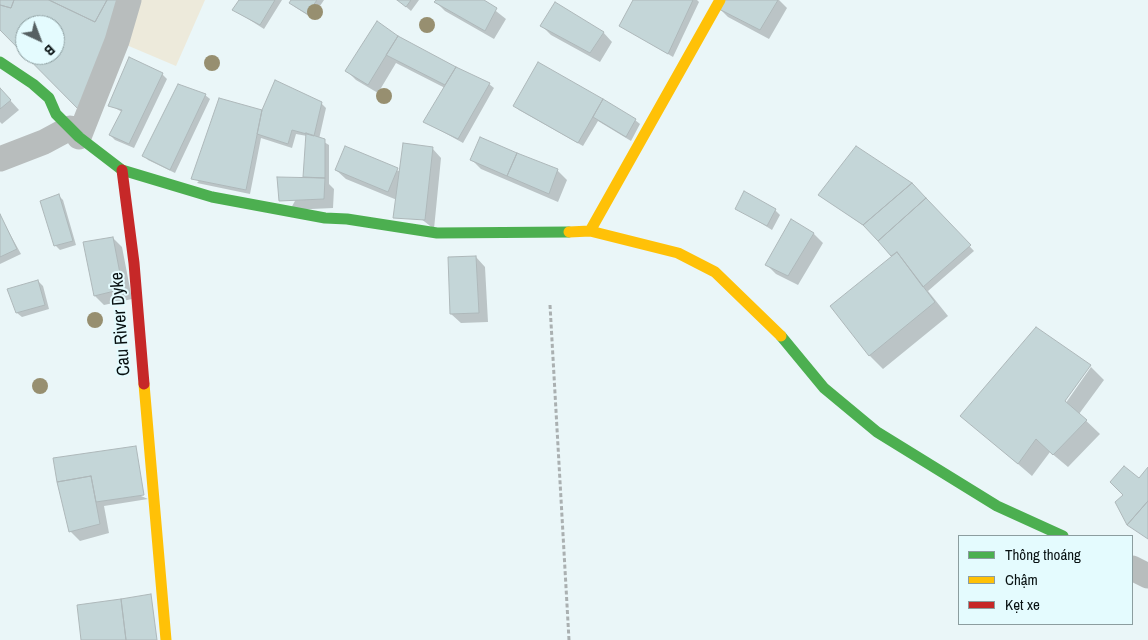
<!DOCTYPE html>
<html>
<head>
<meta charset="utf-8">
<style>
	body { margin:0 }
	#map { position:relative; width:1148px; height:640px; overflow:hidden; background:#eaf6f8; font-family:"Archivo Narrow",sans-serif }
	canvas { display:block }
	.legend { position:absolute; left:958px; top:535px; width:175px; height:90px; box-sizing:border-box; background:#e4fbfe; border:1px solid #8c9d9f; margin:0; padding:6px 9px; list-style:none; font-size:15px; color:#071011 }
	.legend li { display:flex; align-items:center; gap:10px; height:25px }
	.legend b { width:25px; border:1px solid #8c9d9f }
	.north { position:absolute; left:15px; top:15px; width:50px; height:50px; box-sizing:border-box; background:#e4fbfe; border:1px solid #8c9d9f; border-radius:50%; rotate:137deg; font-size:14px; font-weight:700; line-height:20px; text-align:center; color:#071011 }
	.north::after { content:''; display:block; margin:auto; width:18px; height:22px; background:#566062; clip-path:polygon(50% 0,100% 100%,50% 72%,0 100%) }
</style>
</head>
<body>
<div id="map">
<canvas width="1148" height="640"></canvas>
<ul class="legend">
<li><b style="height:6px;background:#4caf50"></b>Thông thoáng</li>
<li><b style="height:6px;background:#ffc107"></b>Chậm</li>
<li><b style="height:6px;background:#c62828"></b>Kẹt xe</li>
</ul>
<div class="north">B</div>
</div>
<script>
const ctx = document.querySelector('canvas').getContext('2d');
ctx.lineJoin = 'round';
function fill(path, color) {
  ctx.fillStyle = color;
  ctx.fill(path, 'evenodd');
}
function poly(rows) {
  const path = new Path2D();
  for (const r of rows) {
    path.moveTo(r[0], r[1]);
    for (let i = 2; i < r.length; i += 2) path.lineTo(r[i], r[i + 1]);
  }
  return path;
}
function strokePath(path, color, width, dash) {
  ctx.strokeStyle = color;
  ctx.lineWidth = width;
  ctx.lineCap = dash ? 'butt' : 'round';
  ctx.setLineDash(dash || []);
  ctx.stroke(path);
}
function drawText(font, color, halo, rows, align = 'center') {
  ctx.font = font + ' "Archivo Narrow",sans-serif';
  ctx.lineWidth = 4;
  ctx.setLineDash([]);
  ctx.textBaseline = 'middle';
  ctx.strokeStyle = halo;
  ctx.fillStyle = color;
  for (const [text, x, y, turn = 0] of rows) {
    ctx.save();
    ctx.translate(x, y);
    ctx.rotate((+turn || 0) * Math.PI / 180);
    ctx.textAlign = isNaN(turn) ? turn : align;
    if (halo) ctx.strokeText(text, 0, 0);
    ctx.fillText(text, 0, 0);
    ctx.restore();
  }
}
fill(poly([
	[129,0,205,0,176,66,117,41]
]), '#edeadb');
fill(poly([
	[240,0,282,0,264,29,234,10],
	[293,0,324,0,312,18,295,7,291,2],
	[398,0,419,0,411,11],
	[437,0,482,0,506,19,494,39,445,11,436,2],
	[634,0,697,0,699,2,673,57,621,26],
	[723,0,779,0,787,8,769,39,728,17,719,8],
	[541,25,603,32,612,42,600,62,551,35],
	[397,37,489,84,494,88,463,143,425,122,445,88,396,63,378,93,356,80,346,70],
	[539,64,635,120,640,124,631,141,598,121,583,146,519,110,515,106],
	[162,74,167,79,134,148,115,140,110,135,122,112,110,105],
	[0,89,19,110,2,124,0,122],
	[205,95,210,99,175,173,148,160,144,155],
	[321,103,326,108,319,139,329,145,329,184,334,189,333,208,290,210,307,179,304,177,307,136,296,134,292,148,261,138,250,194,197,183,263,112],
	[346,148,401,172,432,148,441,158,434,229,397,200,346,179,336,170],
	[472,160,557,170,567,180,558,202,481,169],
	[820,195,934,208,974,251,928,291,948,316,883,369,870,356,832,306,893,256,868,229],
	[59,196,63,200,76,245,60,250,55,245],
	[737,208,775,210,780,215,772,230],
	[0,216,21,254,0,264],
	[791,221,814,234,823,243,798,285,776,274,767,265],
	[113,238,122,247,132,299,104,305,95,296,84,243],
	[476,257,485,267,488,322,461,323,451,314],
	[38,281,43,286,49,309,22,317,17,313],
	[1036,329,1091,367,1088,367,1061,406,1063,407,1091,367,1104,380,1079,414,1100,434,1068,467,1050,452,1032,476,962,416],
	[55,459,148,499,104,506,109,533,80,541,70,531]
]), '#0003');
const building = poly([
	[0,0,14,0,11,8,0,5,0,0],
	[14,0,49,0,95,22,107,0,124,0,82,113,0,30,0,5,11,8,14,0],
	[25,25,55,25,55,55,25,55,25,25],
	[49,0,107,0,95,22,49,0],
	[239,0,275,0,260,25,232,10,239,0],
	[291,0,317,0,307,14,289,3,291,0],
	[397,0,411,0,406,7,397,0],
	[436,0,484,0,497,8,485,31,434,2,436,0],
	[633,0,693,0,668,54,619,26,633,0],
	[722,0,778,0,760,30,717,8,722,0],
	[555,2,604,32,590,53,540,26,555,2],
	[377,21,398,36,368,85,345,71,377,21],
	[398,36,456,67,445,85,386,55,398,36],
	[129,57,163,73,129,144,109,135,122,110,108,106,129,57],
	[538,62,603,99,578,143,513,106,538,62],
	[456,67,490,83,458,139,423,122,456,67],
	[275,80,322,102,314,136,292,130,288,144,257,134,262,110,275,80],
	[178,84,206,94,170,170,142,156,178,84],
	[0,88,11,100,0,109,0,88],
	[219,98,262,110,246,190,191,179,219,98],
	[603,99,636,119,626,137,593,117,603,99],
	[306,133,325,139,325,178,303,177,306,133],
	[480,137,517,153,507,176,470,160,480,137],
	[403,143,433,147,425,220,393,218,403,143],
	[345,146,398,168,388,192,335,170,345,146],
	[856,146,912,183,863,225,818,195,856,146],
	[517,153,558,169,549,194,507,176,517,153],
	[277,177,325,178,324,199,279,201,277,177],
	[912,183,926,198,878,241,863,225,912,183],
	[744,191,776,209,767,226,735,209,744,191],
	[59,194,73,241,54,246,40,201,59,194],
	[926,198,971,245,923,287,897,252,891,256,878,241,926,198],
	[0,214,17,249,0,257,0,214],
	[791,219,814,233,788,276,765,265,791,219],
	[113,237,123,289,94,296,83,242,113,237],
	[897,252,935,302,869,356,830,306,897,252],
	[476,256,479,313,450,314,448,257,476,256],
	[38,280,45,305,16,313,7,289,38,280],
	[1036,327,1091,365,1065,401,1087,420,1053,455,1036,439,1018,464,960,416,1036,327],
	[136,446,144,495,96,502,91,476,57,482,53,458,136,446],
	[1124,466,1139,478,1148,467,1148,501,1127,525,1115,502,1123,495,1110,482,1124,466],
	[91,476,100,524,69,532,57,482,91,476],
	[1148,501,1148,539,1127,525,1148,501],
	[151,594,157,640,126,640,121,599,151,594],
	[121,599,126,640,81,640,77,605,121,599]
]);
fill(building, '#c4d6d8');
strokePath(building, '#aeb8ba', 1);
strokePath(poly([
	[550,305,569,640]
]), '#aab0b1', 3, [4, 2.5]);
strokePath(poly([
	[79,137,117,41,129,0],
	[0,159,44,142,70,128],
	[1132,568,1148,576]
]), '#b8bdbd', 25);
strokePath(poly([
	[0,62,33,84,49,98,56,114,79,137,122,170,212,197,325,218,347,219,437,233,569,232],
	[781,336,824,388,877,432,997,506,1063,536]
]), '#4caf50', 11);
strokePath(poly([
	[590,231,720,0],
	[569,232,590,231,678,253,715,272,781,336],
	[144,384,166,640]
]), '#ffc107', 11);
strokePath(poly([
	[122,170,134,263,144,384]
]), '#c62828', 11);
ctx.fillStyle = '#978f70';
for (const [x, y] of [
	[315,12],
	[427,25],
	[212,63],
	[384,96],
	[95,320],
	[40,386]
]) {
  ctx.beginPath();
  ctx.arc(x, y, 8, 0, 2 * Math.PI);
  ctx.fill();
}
drawText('18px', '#071011', '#e4fbfe', [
	["Cau River Dyke",121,324,-94]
]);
</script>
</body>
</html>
